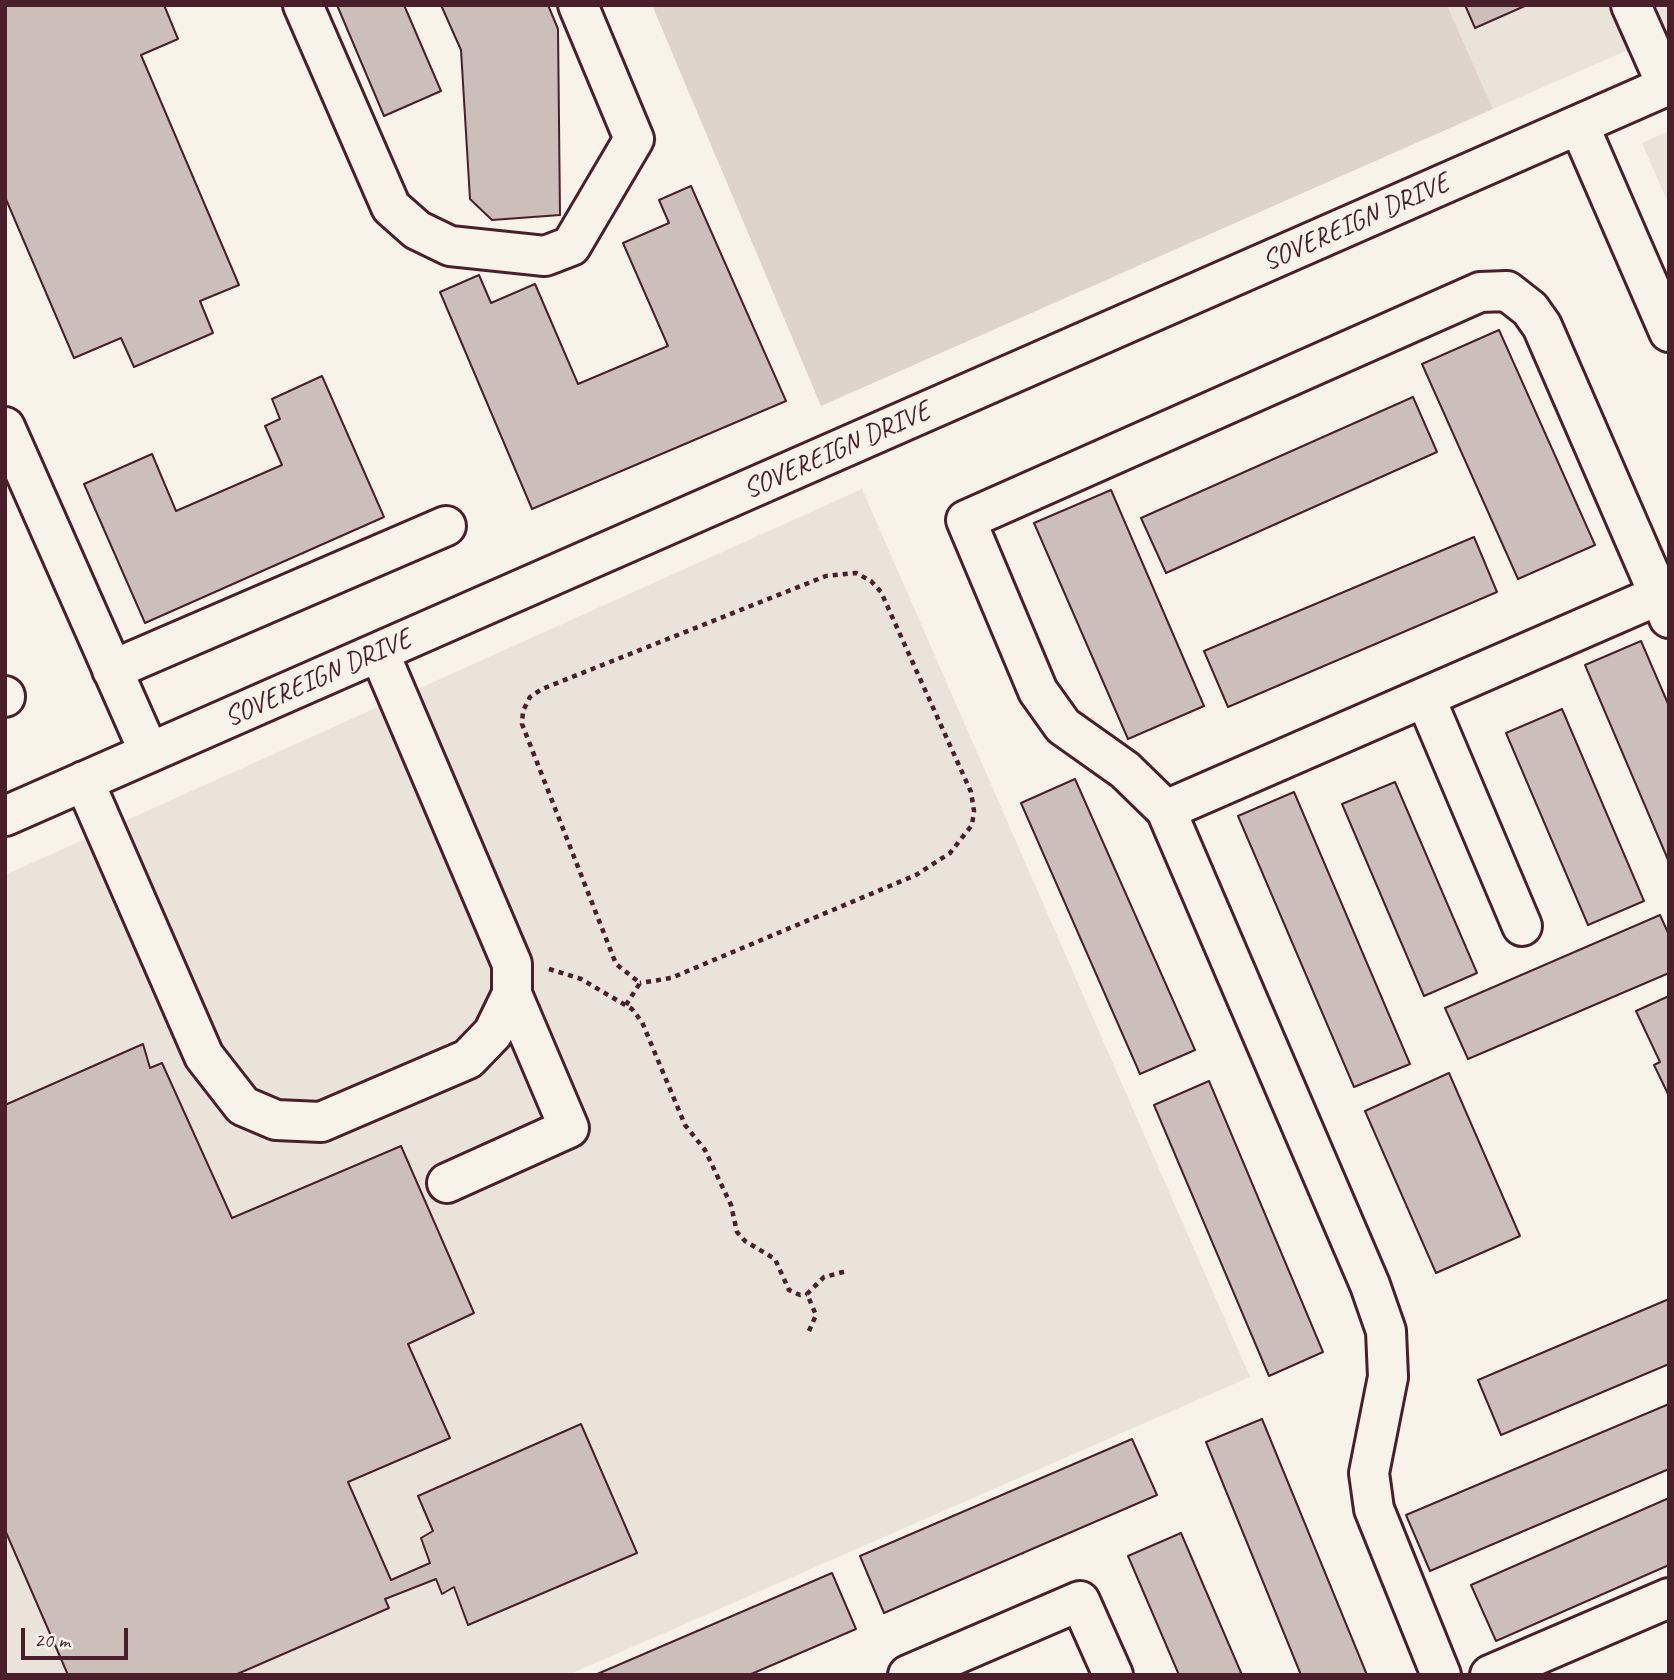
<!DOCTYPE html>
<html>
<head>
<meta charset="utf-8">
<style>
	body { margin:0 }
	#map { position:relative; width:1674px; height:1680px; overflow:hidden; background:#f7f3e8; font-family:Caveat,sans-serif }
	canvas { display:block }
	.frame { position:absolute; inset:0; border:7px solid #4a1f2b; pointer-events:none }
	.scale { position:absolute; left:21px; top:1628px; width:107px; height:32px; box-sizing:border-box; border:4px solid #4a1f2b; border-top:0; padding-left:9px; font-size:21px; line-height:24px; white-space:nowrap; color:#4a1f2b; -webkit-text-stroke:5px #f7f3e8; paint-order:stroke }
</style>
</head>
<body>
<div id="map">
<canvas width="1674" height="1680"></canvas>
<div class="frame"></div>
<div class="scale">20 m</div>
</div>
<script>
const ctx = document.querySelector('canvas').getContext('2d');
ctx.lineJoin = 'round';
function fill(path, color) {
  ctx.fillStyle = color;
  ctx.fill(path, 'evenodd');
}
function poly(rows) {
  const path = new Path2D();
  for (const r of rows) {
    path.moveTo(r[0], r[1]);
    for (let i = 2; i < r.length; i += 2) path.lineTo(r[i], r[i + 1]);
  }
  return path;
}
function strokePath(path, color, width, dash) {
  ctx.strokeStyle = color;
  ctx.lineWidth = width;
  ctx.lineCap = dash ? 'butt' : 'round';
  ctx.setLineDash(dash || []);
  ctx.stroke(path);
}
function drawText(font, color, halo, rows, align = 'center') {
  ctx.font = font + ' Caveat,sans-serif';
  ctx.lineWidth = 6;
  ctx.setLineDash([]);
  ctx.textBaseline = 'middle';
  ctx.strokeStyle = halo;
  ctx.fillStyle = color;
  for (const [text, x, y, turn = 0] of rows) {
    ctx.save();
    ctx.translate(x, y);
    ctx.rotate((+turn || 0) * Math.PI / 180);
    ctx.textAlign = isNaN(turn) ? turn : align;
    if (halo) ctx.strokeText(text, 0, 0);
    ctx.fillText(text, 0, 0);
    ctx.restore();
  }
}
fill(poly([
	[1447,5,1669,5,1669,32,1493,109],
	[1669,131,1669,205,1642,143],
	[862,489,1250,1377,568,1675,5,1675,5,875]
]), '#eae3da');
fill(poly([
	[652,5,1447,5,1493,109,821,406]
]), '#ded4cc');
const building = poly([
	[5,5,164,5,178,39,141,55,239,285,200,301,213,333,134,367,121,338,74,358,5,197,5,5],
	[337,5,404,5,441,91,384,116,337,5],
	[441,5,548,5,558,29,560,215,492,220,470,199,461,50,441,5],
	[1465,5,1527,5,1475,28,1465,5],
	[691,186,786,401,532,509,440,292,479,275,491,303,535,284,578,384,668,346,623,243,669,223,659,200,691,186],
	[1499,330,1595,545,1518,579,1422,364,1499,330],
	[322,376,384,517,145,623,84,484,152,454,176,511,282,465,265,426,280,419,272,399,322,376],
	[1413,397,1437,452,1166,573,1141,518,1413,397],
	[1111,490,1204,706,1128,739,1034,523,1111,490],
	[1474,537,1497,592,1228,707,1204,651,1474,537],
	[1641,641,1669,706,1669,862,1585,665,1641,641],
	[1562,709,1644,901,1588,925,1506,733,1562,709],
	[1075,779,1195,1050,1140,1074,1021,803,1075,779],
	[1395,782,1477,973,1424,996,1342,804,1395,782],
	[1294,792,1410,1064,1354,1087,1238,816,1294,792],
	[1660,915,1669,935,1669,973,1468,1059,1445,1008,1660,915],
	[1669,996,1669,1096,1654,1065,1660,1062,1636,1011,1669,996],
	[143,1044,150,1068,162,1063,232,1218,401,1146,474,1313,408,1344,450,1438,348,1482,391,1580,430,1563,421,1538,433,1531,418,1496,581,1424,637,1553,468,1625,454,1587,442,1594,436,1579,385,1599,389,1608,235,1675,68,1675,5,1530,5,1105,143,1044],
	[1449,1073,1520,1236,1436,1273,1365,1111,1449,1073],
	[1209,1081,1323,1352,1269,1376,1154,1105,1209,1081],
	[1669,1299,1669,1364,1501,1435,1478,1380,1669,1299],
	[1669,1404,1669,1469,1430,1571,1406,1515,1669,1404],
	[1262,1419,1367,1675,1301,1675,1206,1442,1262,1419],
	[1132,1439,1157,1495,884,1613,860,1556,1132,1439],
	[1669,1498,1669,1565,1496,1641,1471,1585,1669,1498],
	[1181,1533,1242,1675,1179,1675,1128,1556,1181,1533],
	[832,1573,856,1629,749,1675,595,1675,832,1573]
]);
fill(building, '#ccbfb9');
strokePath(building, '#4a1f2b', 2);
const minor = poly([
	[303,5,391,207,417,230,450,246,545,256,571,246,634,139,578,5],
	[1631,5,1667,86],
	[1579,125,1669,332],
	[5,427,149,752],
	[112,670,446,526],
	[5,696,5,697],
	[1425,697,1522,926],
	[84,781,204,1056,243,1106,276,1120,321,1122,468,1059,493,1033,512,994,512,964,379,652],
	[1166,810,1659,595],
	[5,816,1669,85],
	[447,1183,569,1128,512,994],
	[908,1675,1080,1601,1113,1675],
	[1441,1675,1374,1509,1369,1473,1388,1377,1386,1331,1370,1285,1166,810,1125,770,1063,726,1038,691,966,520,1480,292,1507,291,1530,309,1542,326,1669,618],
	[1490,1675,1669,1598]
]);
strokePath(minor, '#4a1f2b', 44);
strokePath(poly([
	[549,969,581,979,632,1009,642,1022,685,1125,705,1150,731,1205,737,1232,745,1241,775,1259,789,1290,800,1295,807,1294],
	[626,1005,640,983,616,964,522,724,523,711,530,697,542,689,826,576,856,573,871,581,881,592,971,792,974,811,972,825,950,853,916,875,671,978,640,983],
	[809,1331,816,1315,807,1294,824,1277,847,1271]
]), '#4a1f2b', 4.5, [5, 5]);
strokePath(minor, '#f7f3e8', 38);
drawText('28px', '#4a1f2b', '#f7f3e8', [
	["SOVEREIGN DRIVE",1356,223,-24],
	["SOVEREIGN DRIVE",837,451,-24],
	["SOVEREIGN DRIVE",318,679,-24]
]);
</script>
</body>
</html>
